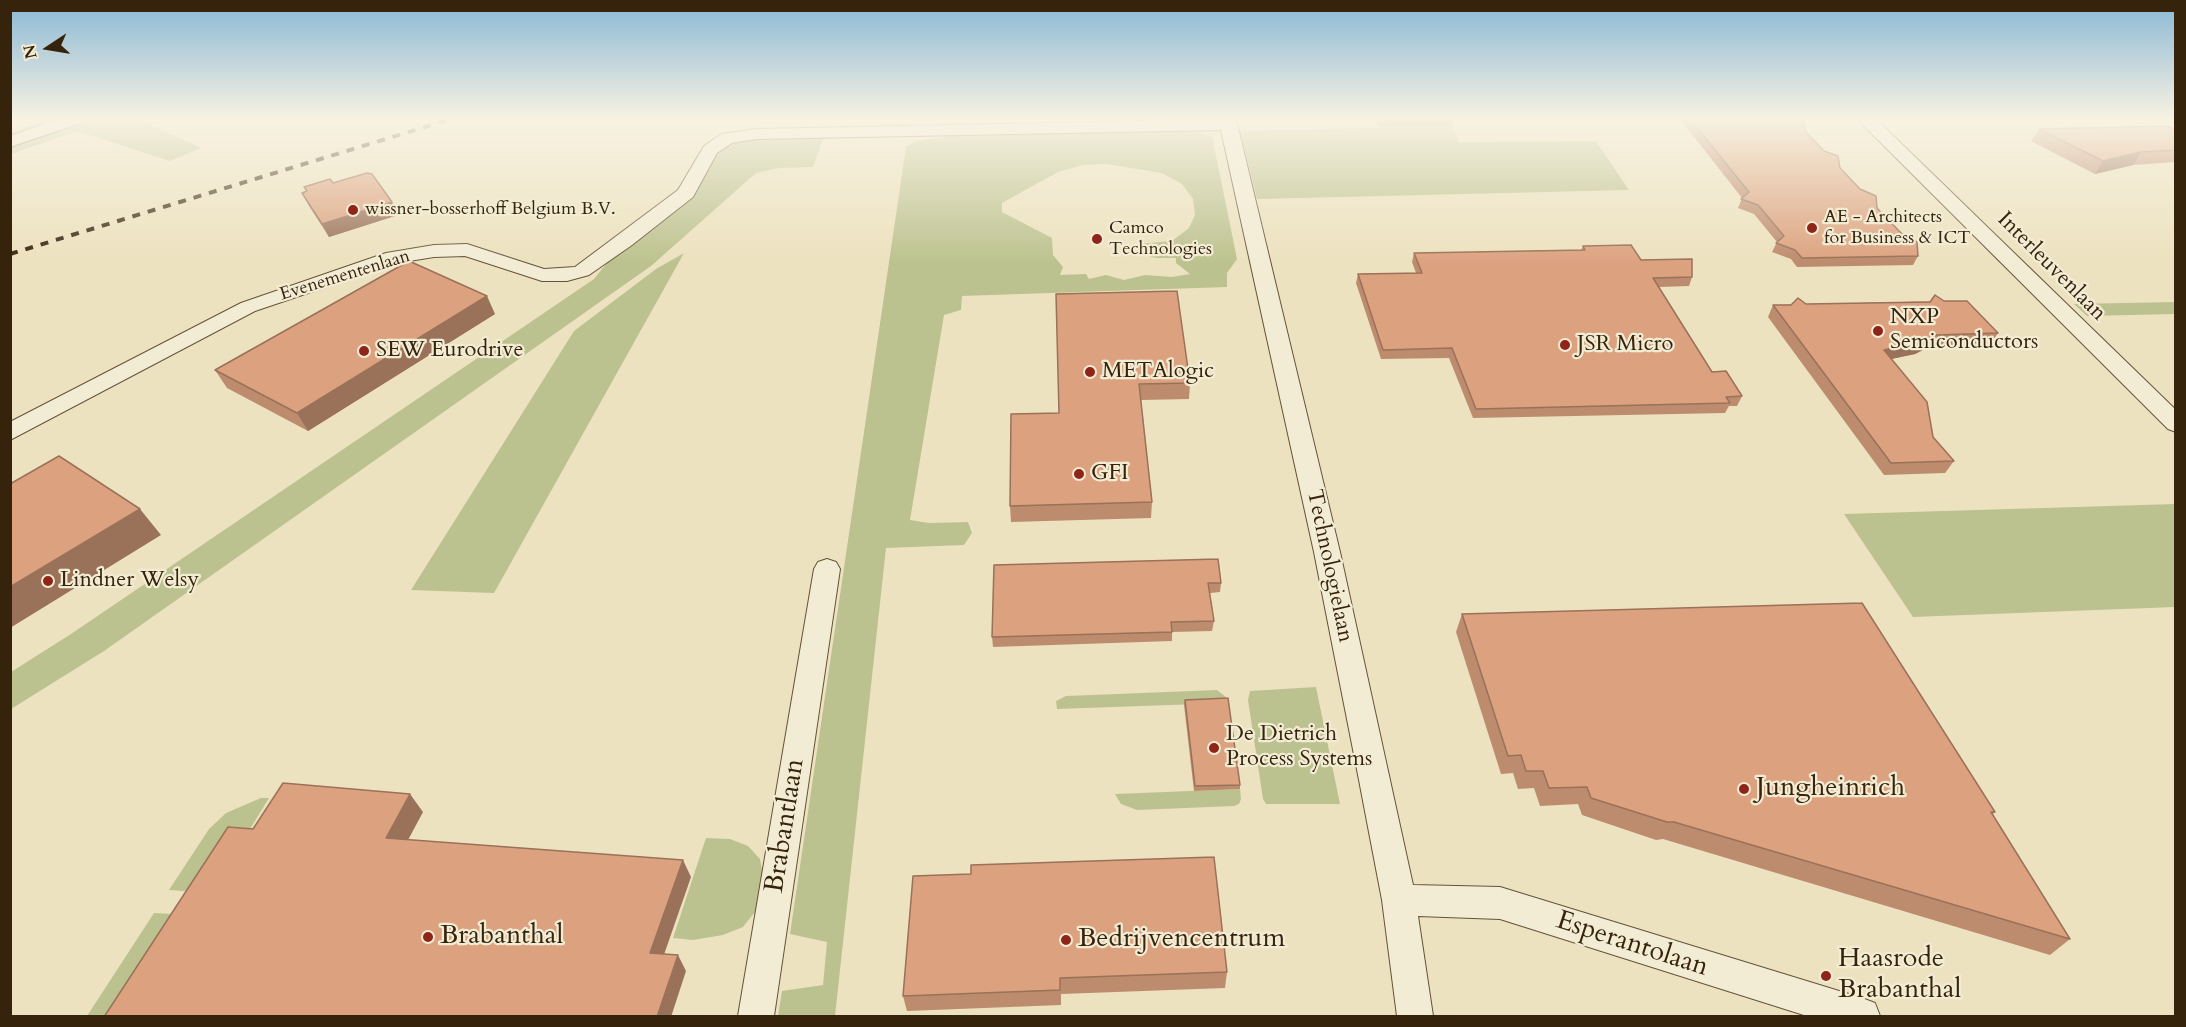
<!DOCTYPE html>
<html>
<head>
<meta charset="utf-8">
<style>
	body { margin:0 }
	#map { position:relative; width:2186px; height:1027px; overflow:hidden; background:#ede2bf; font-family:Cardo,serif }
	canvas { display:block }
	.frame { position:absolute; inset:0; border:12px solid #36230b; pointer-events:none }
	.north { position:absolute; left:18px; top:18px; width:60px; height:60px; -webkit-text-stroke:4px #f3ecd5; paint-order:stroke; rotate:258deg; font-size:16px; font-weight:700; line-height:24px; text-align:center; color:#36230b }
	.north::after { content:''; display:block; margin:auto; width:21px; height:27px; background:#36230b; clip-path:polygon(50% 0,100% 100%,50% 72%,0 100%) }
</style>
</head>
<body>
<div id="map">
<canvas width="2186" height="1027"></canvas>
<div class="frame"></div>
<div class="north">N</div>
</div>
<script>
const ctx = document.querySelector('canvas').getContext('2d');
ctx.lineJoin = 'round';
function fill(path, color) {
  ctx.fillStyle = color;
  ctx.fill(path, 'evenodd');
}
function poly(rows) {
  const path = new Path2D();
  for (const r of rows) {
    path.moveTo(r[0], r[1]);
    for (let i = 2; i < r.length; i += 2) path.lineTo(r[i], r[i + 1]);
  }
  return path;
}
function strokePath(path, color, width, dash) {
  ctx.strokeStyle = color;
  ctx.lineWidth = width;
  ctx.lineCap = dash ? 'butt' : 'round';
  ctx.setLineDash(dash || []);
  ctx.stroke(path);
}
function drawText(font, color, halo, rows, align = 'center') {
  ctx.font = font + ' Cardo,serif';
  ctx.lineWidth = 4.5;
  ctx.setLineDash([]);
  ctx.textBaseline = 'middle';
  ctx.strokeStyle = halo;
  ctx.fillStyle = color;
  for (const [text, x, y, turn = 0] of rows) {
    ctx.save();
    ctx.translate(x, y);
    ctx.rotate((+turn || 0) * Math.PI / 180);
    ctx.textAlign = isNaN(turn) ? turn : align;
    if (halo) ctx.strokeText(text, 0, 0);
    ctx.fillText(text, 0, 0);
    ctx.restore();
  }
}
fill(poly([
	[38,119,138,119,201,148,170,161,77,131,11,154,10,133,34,124],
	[1452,126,1459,142,1596,141,1629,190,1257,199,1240,131],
	[1193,131,1212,136,1237,259,1227,273,1227,287,962,296,961,310,944,315,910,520,929,523,968,522,972,533,964,545,886,548,835,1016,778,1016,782,991,823,985,827,942,790,934,906,147,916,141,952,136],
	[1106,164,1162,173,1182,184,1193,199,1195,215,1189,228,1172,241,1137,244,1137,250,1144,255,1156,258,1176,258,1176,263,1190,274,1172,277,1145,275,1124,280,1106,275,1089,279,1086,274,1060,275,1063,267,1053,255,1052,238,1002,212,1002,203,1058,172,1083,165],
	[825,133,813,167,779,168,756,173,651,266,104,651,11,709,11,672,71,634,594,279,625,241,686,193,727,138],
	[684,253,494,593,411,590,574,331,656,269],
	[2175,302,2175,314,2087,316,2074,304],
	[2175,504,2175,607,1913,617,1844,514],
	[1316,687,1340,804,1266,804,1263,799,1248,700,1250,691],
	[1217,690,1226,697,1227,703,1057,709,1056,701,1066,696],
	[1240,789,1241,799,1239,804,1234,806,1137,810,1121,804,1115,794],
	[261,798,269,798,211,893,169,890,209,829,226,813],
	[706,838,730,839,748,846,760,859,764,882,758,908,743,927,723,935,693,940,673,938],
	[154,913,196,915,133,1016,87,1016]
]), '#bcc28f');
const street = poly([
	[58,119,84,119,81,123,10,147,10,136,58,119],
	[1236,119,1340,552,1413,885,1500,887,1862,998,1875,1003,1880,1016,1807,1016,1500,919,1418,916,1433,1016,1397,1016,1382,900,1359,780,1314,552,1221,130,757,139,732,143,717,153,693,197,632,245,589,275,567,281,542,281,465,256,434,257,397,263,255,311,10,440,10,422,241,303,386,253,434,245,467,244,544,269,575,267,678,190,704,146,721,134,757,129,1236,119],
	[1857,119,1876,119,2176,410,2176,432,2168,429,1857,119],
	[827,559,836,562,840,569,774,1016,738,1016,814,569,818,562,827,559]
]);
strokePath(street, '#645338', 2);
fill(street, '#f3ecd5');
strokePath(poly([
	[10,254,451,119]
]), '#36230b', 4, [8, 8]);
fill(poly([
	[1375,119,1454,119,1452,126,1378,127],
	[1680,119,1804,119,1805,131,1877,208,1918,256,1913,265,1797,267,1791,259,1772,252,1777,242,1754,214,1738,208,1742,198],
	[2039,129,2175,131,2175,162,2133,165,2095,174,2031,141],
	[333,183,392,202,398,215,329,237,309,206,302,193,307,191,304,187],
	[1583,246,1641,260,1692,277,1689,286,1659,287,1712,372,1742,396,1737,406,1729,406,1725,413,1473,418,1449,358,1381,359,1356,283,1358,274,1416,273,1412,262,1414,253,1581,250],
	[1056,294,1190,383,1189,399,1141,400,1152,502,1151,518,1011,522,1010,506,1059,413],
	[1944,301,1998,333,1990,345,1929,347,1915,354,1891,359,1933,437,1954,461,1945,473,1884,475,1768,317,1773,305],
	[495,314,308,431,227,388,215,370],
	[994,565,1221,583,1220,592,1210,593,1214,621,1212,631,1172,632,1172,641,993,647,992,637],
	[1462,614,1995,812,1992,815,2070,939,2050,955,1663,839,1656,840,1582,815,1578,804,1540,806,1534,788,1518,789,1513,773,1501,774,1456,632],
	[1185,700,1240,785,1240,789,1194,791,1184,705],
	[913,876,1227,972,1225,988,1061,994,1061,1005,907,1011,903,996]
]), '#bd8b6d');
fill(poly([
	[2141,152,2133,165,2095,174,2103,161],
	[392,202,398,215,329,237,322,224],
	[487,296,495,314,308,431,297,413],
	[1936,335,1929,347,1915,354,1877,362,1884,350],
	[140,509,161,535,10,628,10,587],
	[410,794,423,812,400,855,386,838],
	[683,860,691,877,659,969,650,953],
	[678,955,686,971,671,1017,657,1017]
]), '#9a7159');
const building = poly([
	[1690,119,1804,119,1805,131,1824,151,1838,156,1840,168,1860,189,1876,196,1877,208,1902,234,1917,242,1918,256,1802,258,1795,250,1776,243,1784,236,1758,205,1741,199,1749,192,1690,119],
	[2169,126,2175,131,2175,150,2141,152,2103,161,2039,129,2169,126],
	[367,173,372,174,392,202,322,224,302,193,307,191,304,187,330,179,333,183,367,173],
	[1631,245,1641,260,1692,259,1692,277,1653,278,1712,372,1726,371,1742,396,1726,397,1730,403,1476,409,1452,348,1383,350,1358,274,1422,273,1414,253,1585,250,1583,246,1631,245],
	[409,261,487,296,297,413,215,370,409,261],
	[1177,291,1190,383,1139,384,1152,502,1010,506,1011,414,1059,413,1056,294,1177,291],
	[1935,295,1944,301,1967,301,1998,333,1936,335,1922,342,1884,350,1927,402,1933,437,1954,461,1891,463,1773,305,1791,305,1798,298,1806,304,1930,302,1935,295],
	[59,456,140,509,10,587,10,484,59,456],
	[1218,559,1221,583,1208,583,1214,621,1171,622,1172,632,992,637,994,565,1218,559],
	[1862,603,1995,812,1991,812,2070,939,1674,822,1667,822,1591,798,1587,787,1549,788,1543,771,1526,771,1521,755,1508,756,1462,614,1862,603],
	[1228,698,1240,785,1195,786,1185,700,1228,698],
	[283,783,410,794,386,838,683,860,650,953,678,955,657,1017,104,1017,228,827,253,829,283,783],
	[1214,857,1227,972,1060,978,1060,990,903,996,913,876,971,874,971,865,1214,857]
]);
fill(building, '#dca27f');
strokePath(building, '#9a7159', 1.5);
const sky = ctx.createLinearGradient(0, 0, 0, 263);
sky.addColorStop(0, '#89b8d5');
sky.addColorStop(0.45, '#f7f2e2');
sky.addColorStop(1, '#f7f2e200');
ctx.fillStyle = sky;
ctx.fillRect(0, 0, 2186, 263);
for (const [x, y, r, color] of [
	[353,210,6,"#8f2418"],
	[1812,228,6,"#8f2418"],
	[1097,239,6,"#8f2418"],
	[1878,331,6,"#8f2418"],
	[1565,345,6,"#8f2418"],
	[364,351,6,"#8f2418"],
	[1090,372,6,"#8f2418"],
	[1079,474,6,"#8f2418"],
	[48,581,6,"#8f2418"],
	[1214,748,6,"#8f2418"],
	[1744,789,6,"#8f2418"],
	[428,937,6,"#8f2418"],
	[1066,940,6,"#8f2418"],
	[1826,976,6,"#8f2418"]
]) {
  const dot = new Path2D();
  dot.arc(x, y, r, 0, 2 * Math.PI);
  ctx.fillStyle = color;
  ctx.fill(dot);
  strokePath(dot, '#f3ecd5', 2);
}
drawText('18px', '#36230b', '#f3ecd5', [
	["wissner-bosserhoff Belgium B.V.",365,210],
	["AE - Architects",1824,218],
	["for Business & ICT",1824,239],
	["Camco",1109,229],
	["Technologies",1109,250]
], 'left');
drawText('18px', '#36230b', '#f3ecd5', [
	["Evenementenlaan",345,276,-17]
]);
drawText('22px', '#36230b', '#f3ecd5', [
	["Interleuvenlaan",2051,267,45],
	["Technologielaan",1329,566,78]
]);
drawText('22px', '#36230b', '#f3ecd5', [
	["NXP",1890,318],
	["Semiconductors",1890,343],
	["JSR Micro",1577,345],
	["SEW Eurodrive",376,351],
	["METAlogic",1102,372],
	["GFI",1091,474],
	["Lindner Welsy",60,581],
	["De Dietrich",1226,735],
	["Process Systems",1226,760]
], 'left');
drawText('27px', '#36230b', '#f3ecd5', [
	["Jungheinrich",1756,789],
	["Brabanthal",440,937],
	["Bedrijvencentrum",1078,940],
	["Haasrode",1838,960],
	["Brabanthal",1838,991]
], 'left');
drawText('27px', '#36230b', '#f3ecd5', [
	["Brabantlaan",786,826,-81],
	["Esperantolaan",1632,945,18]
]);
</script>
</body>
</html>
